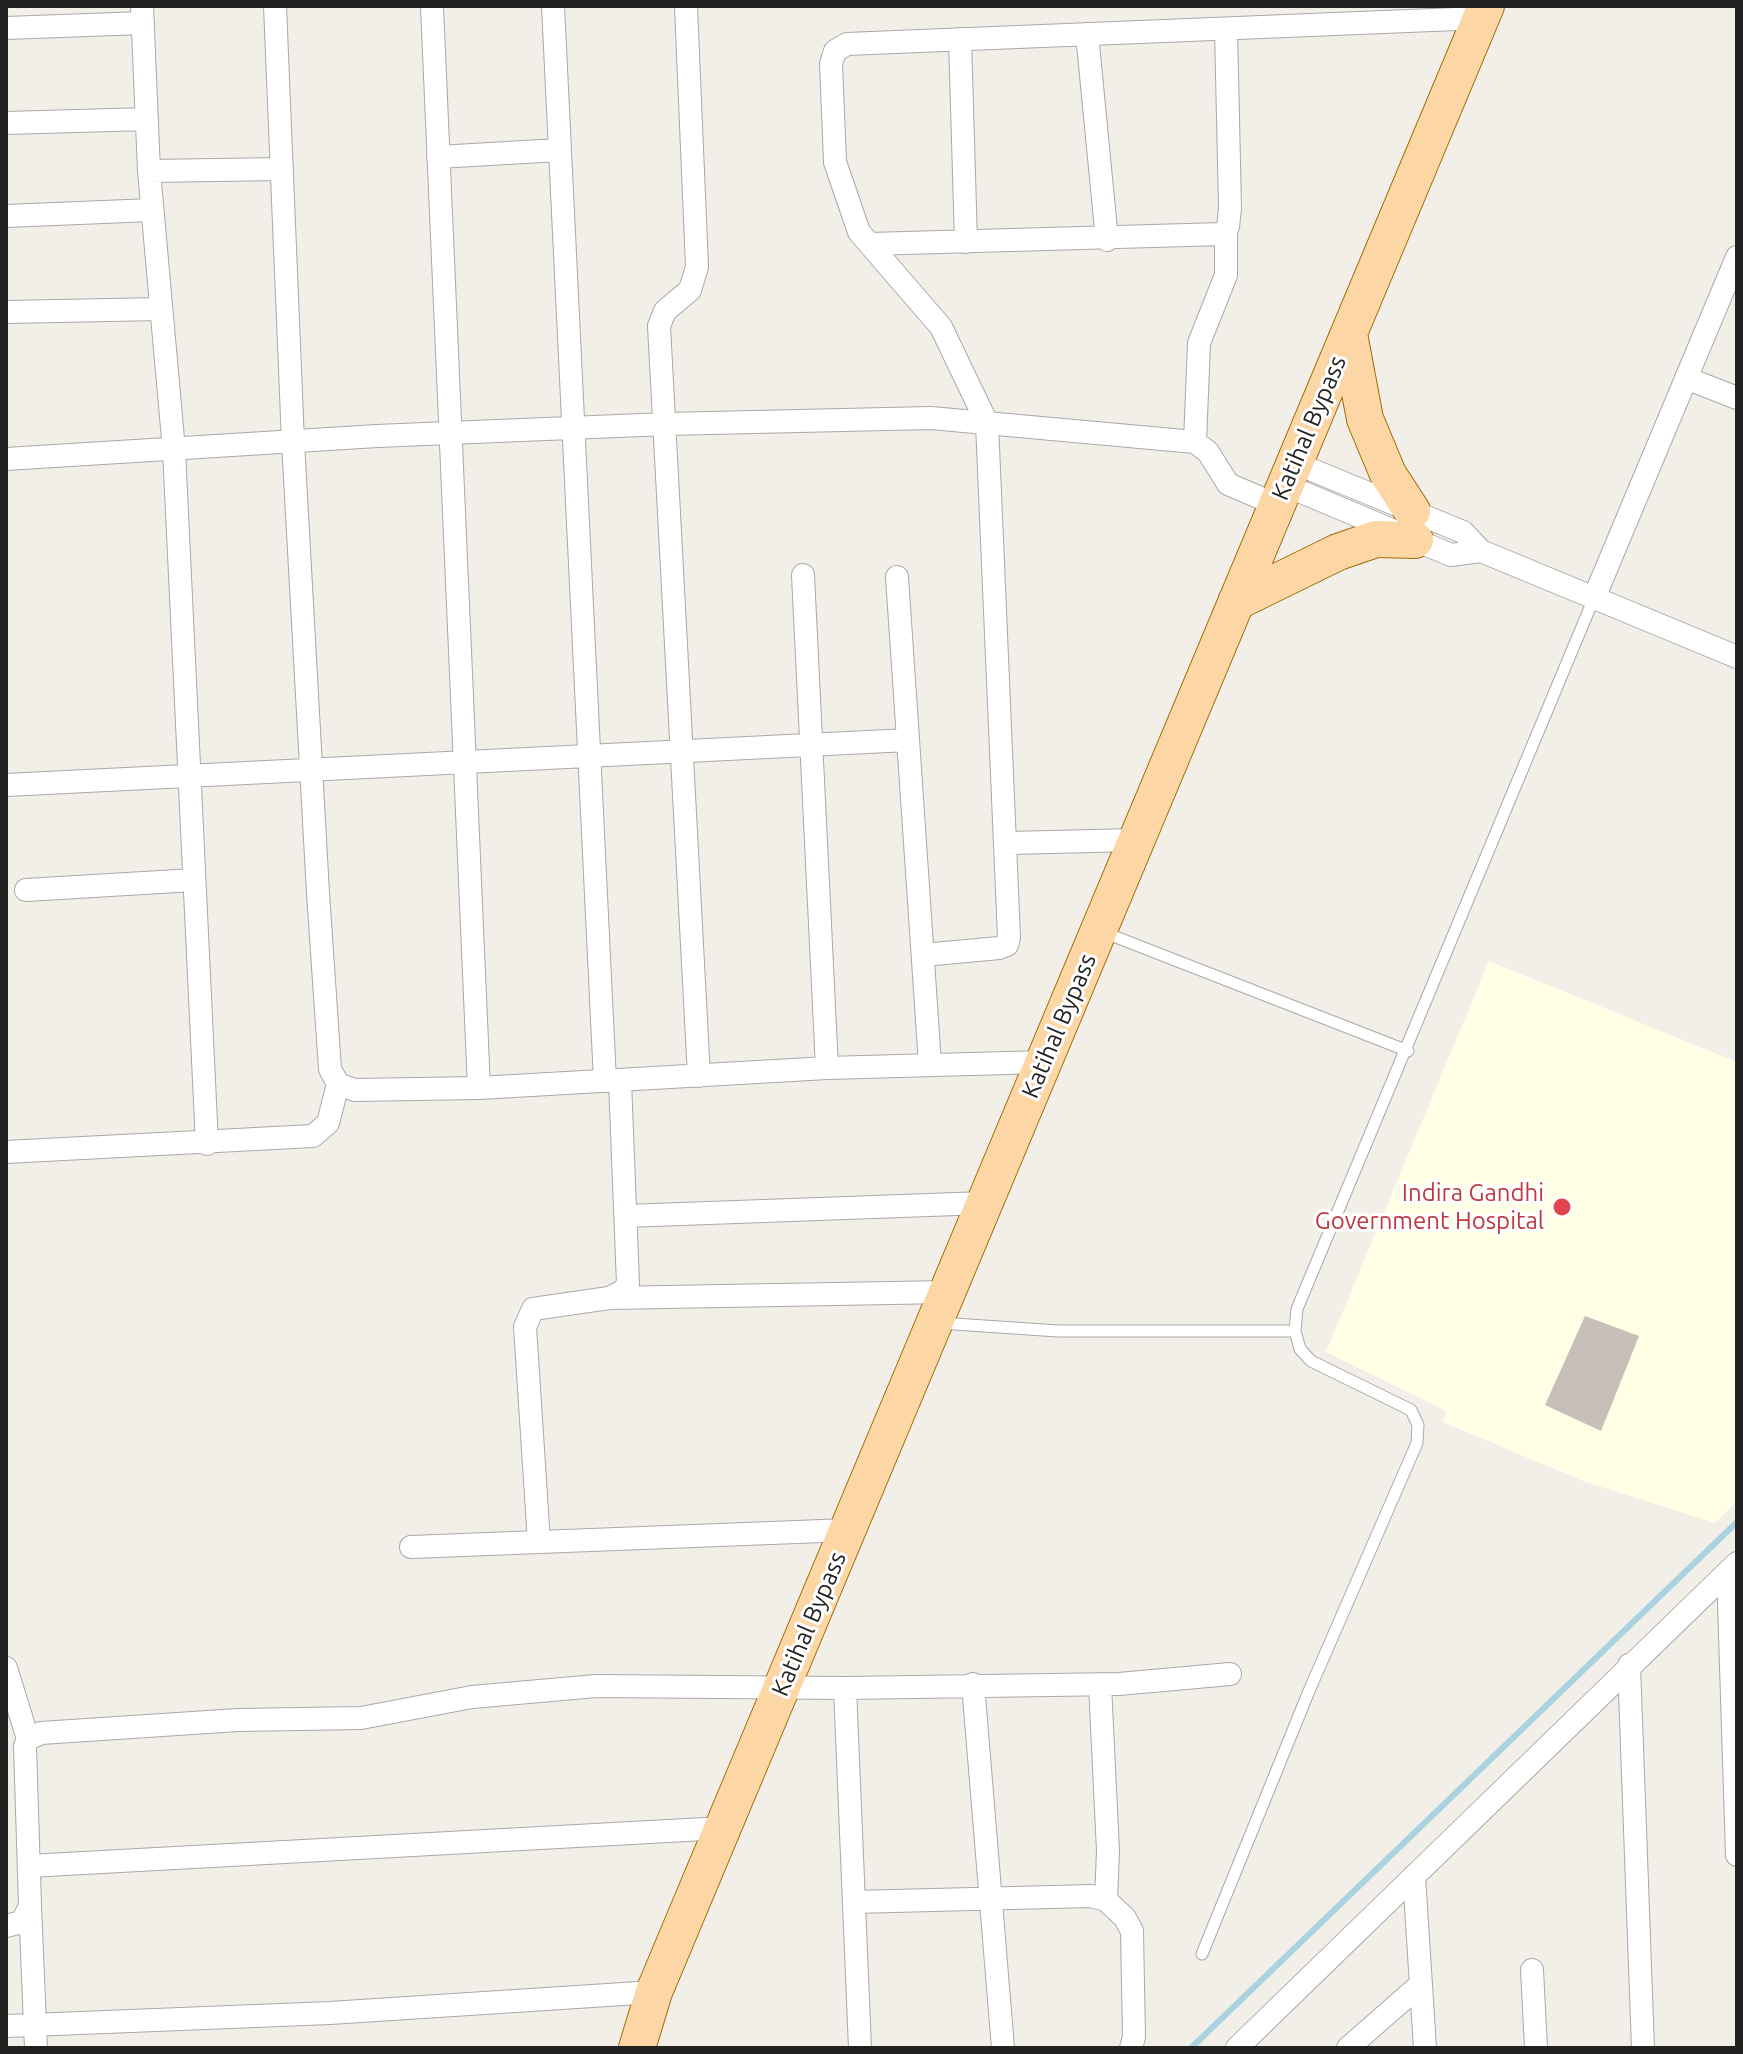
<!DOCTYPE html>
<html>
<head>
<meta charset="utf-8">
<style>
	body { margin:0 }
	#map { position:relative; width:1743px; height:2054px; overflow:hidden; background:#f2efe9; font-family:Ubuntu,sans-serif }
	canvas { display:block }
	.frame { position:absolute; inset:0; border:8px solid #222; pointer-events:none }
</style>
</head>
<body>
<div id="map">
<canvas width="1743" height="2054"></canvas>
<div class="frame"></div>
</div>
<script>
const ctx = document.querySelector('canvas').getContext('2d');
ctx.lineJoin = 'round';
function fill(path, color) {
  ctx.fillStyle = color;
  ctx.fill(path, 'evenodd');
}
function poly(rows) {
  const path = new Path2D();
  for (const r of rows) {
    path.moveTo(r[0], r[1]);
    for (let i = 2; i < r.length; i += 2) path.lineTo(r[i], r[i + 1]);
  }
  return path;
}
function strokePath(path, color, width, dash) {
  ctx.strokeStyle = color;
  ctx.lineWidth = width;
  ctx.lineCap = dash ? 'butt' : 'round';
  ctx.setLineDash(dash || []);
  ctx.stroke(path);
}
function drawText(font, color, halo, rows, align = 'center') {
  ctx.font = font + ' Ubuntu,sans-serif';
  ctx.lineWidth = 6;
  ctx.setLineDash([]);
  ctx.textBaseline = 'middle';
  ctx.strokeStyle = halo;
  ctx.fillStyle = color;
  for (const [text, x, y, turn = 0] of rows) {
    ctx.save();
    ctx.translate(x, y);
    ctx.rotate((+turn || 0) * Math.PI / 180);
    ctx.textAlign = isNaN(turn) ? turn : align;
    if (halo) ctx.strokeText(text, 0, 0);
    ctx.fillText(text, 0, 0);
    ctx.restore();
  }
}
fill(poly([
	[1489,961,1737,1062,1737,1501,1715,1523,1583,1481,1443,1422,1446,1411,1326,1352]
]), '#ffffe5');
strokePath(poly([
	[1191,2048,1737,1522]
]), '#aad3df', 6);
fill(poly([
	[1585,1316,1639,1336,1601,1431,1545,1405]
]), '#c7bfb8');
const lane = poly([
	[1103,932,1408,1051],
	[940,1323,1058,1331,1295,1331],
	[1202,1954,1309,1691,1417,1443,1418,1425,1411,1410,1311,1361,1300,1349,1295,1331,1297,1309,1594,598]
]);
const street = poly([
	[142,6,149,171,174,450,207,1144],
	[275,6,293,442,318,893,330,1069,338,1084,355,1090,479,1088,827,1068,1043,1062],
	[432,6,479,1088],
	[553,6,605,1081],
	[686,6,697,267,690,290,665,311,659,326,699,1076],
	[6,28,143,23],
	[1087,34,1107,240],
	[960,39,966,242],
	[6,123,147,119],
	[438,157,559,150],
	[149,171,282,169],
	[6,216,152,210],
	[870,244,1223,234,1228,227,1230,208,1226,29],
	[6,312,161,309],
	[1686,378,1737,398],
	[1195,442,1199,343,1226,275,1226,232],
	[6,459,377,436,666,424,931,418,1195,442,1208,452,1228,484,1277,505],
	[1295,463,1463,532,1481,551,1737,657],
	[1285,485,1451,555,1481,551],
	[803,575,827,1068],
	[897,577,930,1064],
	[1594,598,1737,257],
	[6,785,908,740],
	[1008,843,1137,840],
	[26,890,194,880],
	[923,955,999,948,1007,945,1009,938,987,423,941,327,859,232,835,162,831,64,835,51,847,44,1481,18],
	[6,1152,313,1136,328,1123,338,1084],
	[626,1216,984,1203],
	[609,1298,947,1292],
	[539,1542,525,1327,533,1309,609,1298,623,1291,628,1284,620,1081],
	[411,1547,848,1530],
	[1728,1572,1737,1855],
	[1629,1665,1643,2048],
	[6,1668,28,1739],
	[973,1684,1003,2048],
	[1100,1685,1108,1851,1106,1900],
	[845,1688,860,2048],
	[29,1866,723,1828],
	[1414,1876,1425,2048],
	[854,1902,1091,1896,1106,1900,1125,1918,1132,1931,1134,2037,1131,2048],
	[30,1906,36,2048],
	[6,1926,22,1922,30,1906,25,1746,28,1739,41,1733,238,1720,361,1718,472,1697,596,1686,845,1688,1119,1684,1230,1674],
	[1532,1970,1536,2048],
	[6,2026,330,2013,654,1992],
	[1237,2048,1737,1563],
	[1348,2048,1421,1984]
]);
const primary = poly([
	[1349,334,1365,419,1388,474,1412,511],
	[1236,602,1338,552,1376,539,1415,540],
	[637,2048,654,1992,1486,6]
]);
strokePath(lane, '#a9a9a9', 13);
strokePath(street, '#a9a9a9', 24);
strokePath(primary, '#a06b00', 38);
strokePath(lane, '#fff', 11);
strokePath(street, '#fff', 22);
strokePath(primary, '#fcd6a4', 36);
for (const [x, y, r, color] of [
	[1562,1207,10,"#e0444e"]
]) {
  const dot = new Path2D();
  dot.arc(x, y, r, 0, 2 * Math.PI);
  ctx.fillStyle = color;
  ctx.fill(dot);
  strokePath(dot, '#fff', 3);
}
drawText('24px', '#222', '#fff', [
	["Katihal Bypass",1309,428,-67],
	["Katihal Bypass",1059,1026,-67],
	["Katihal Bypass",809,1624,-67]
]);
drawText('24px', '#be3a42', '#fff', [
	["Indira Gandhi",1544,1193],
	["Government Hospital",1544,1221]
], 'right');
</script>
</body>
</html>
